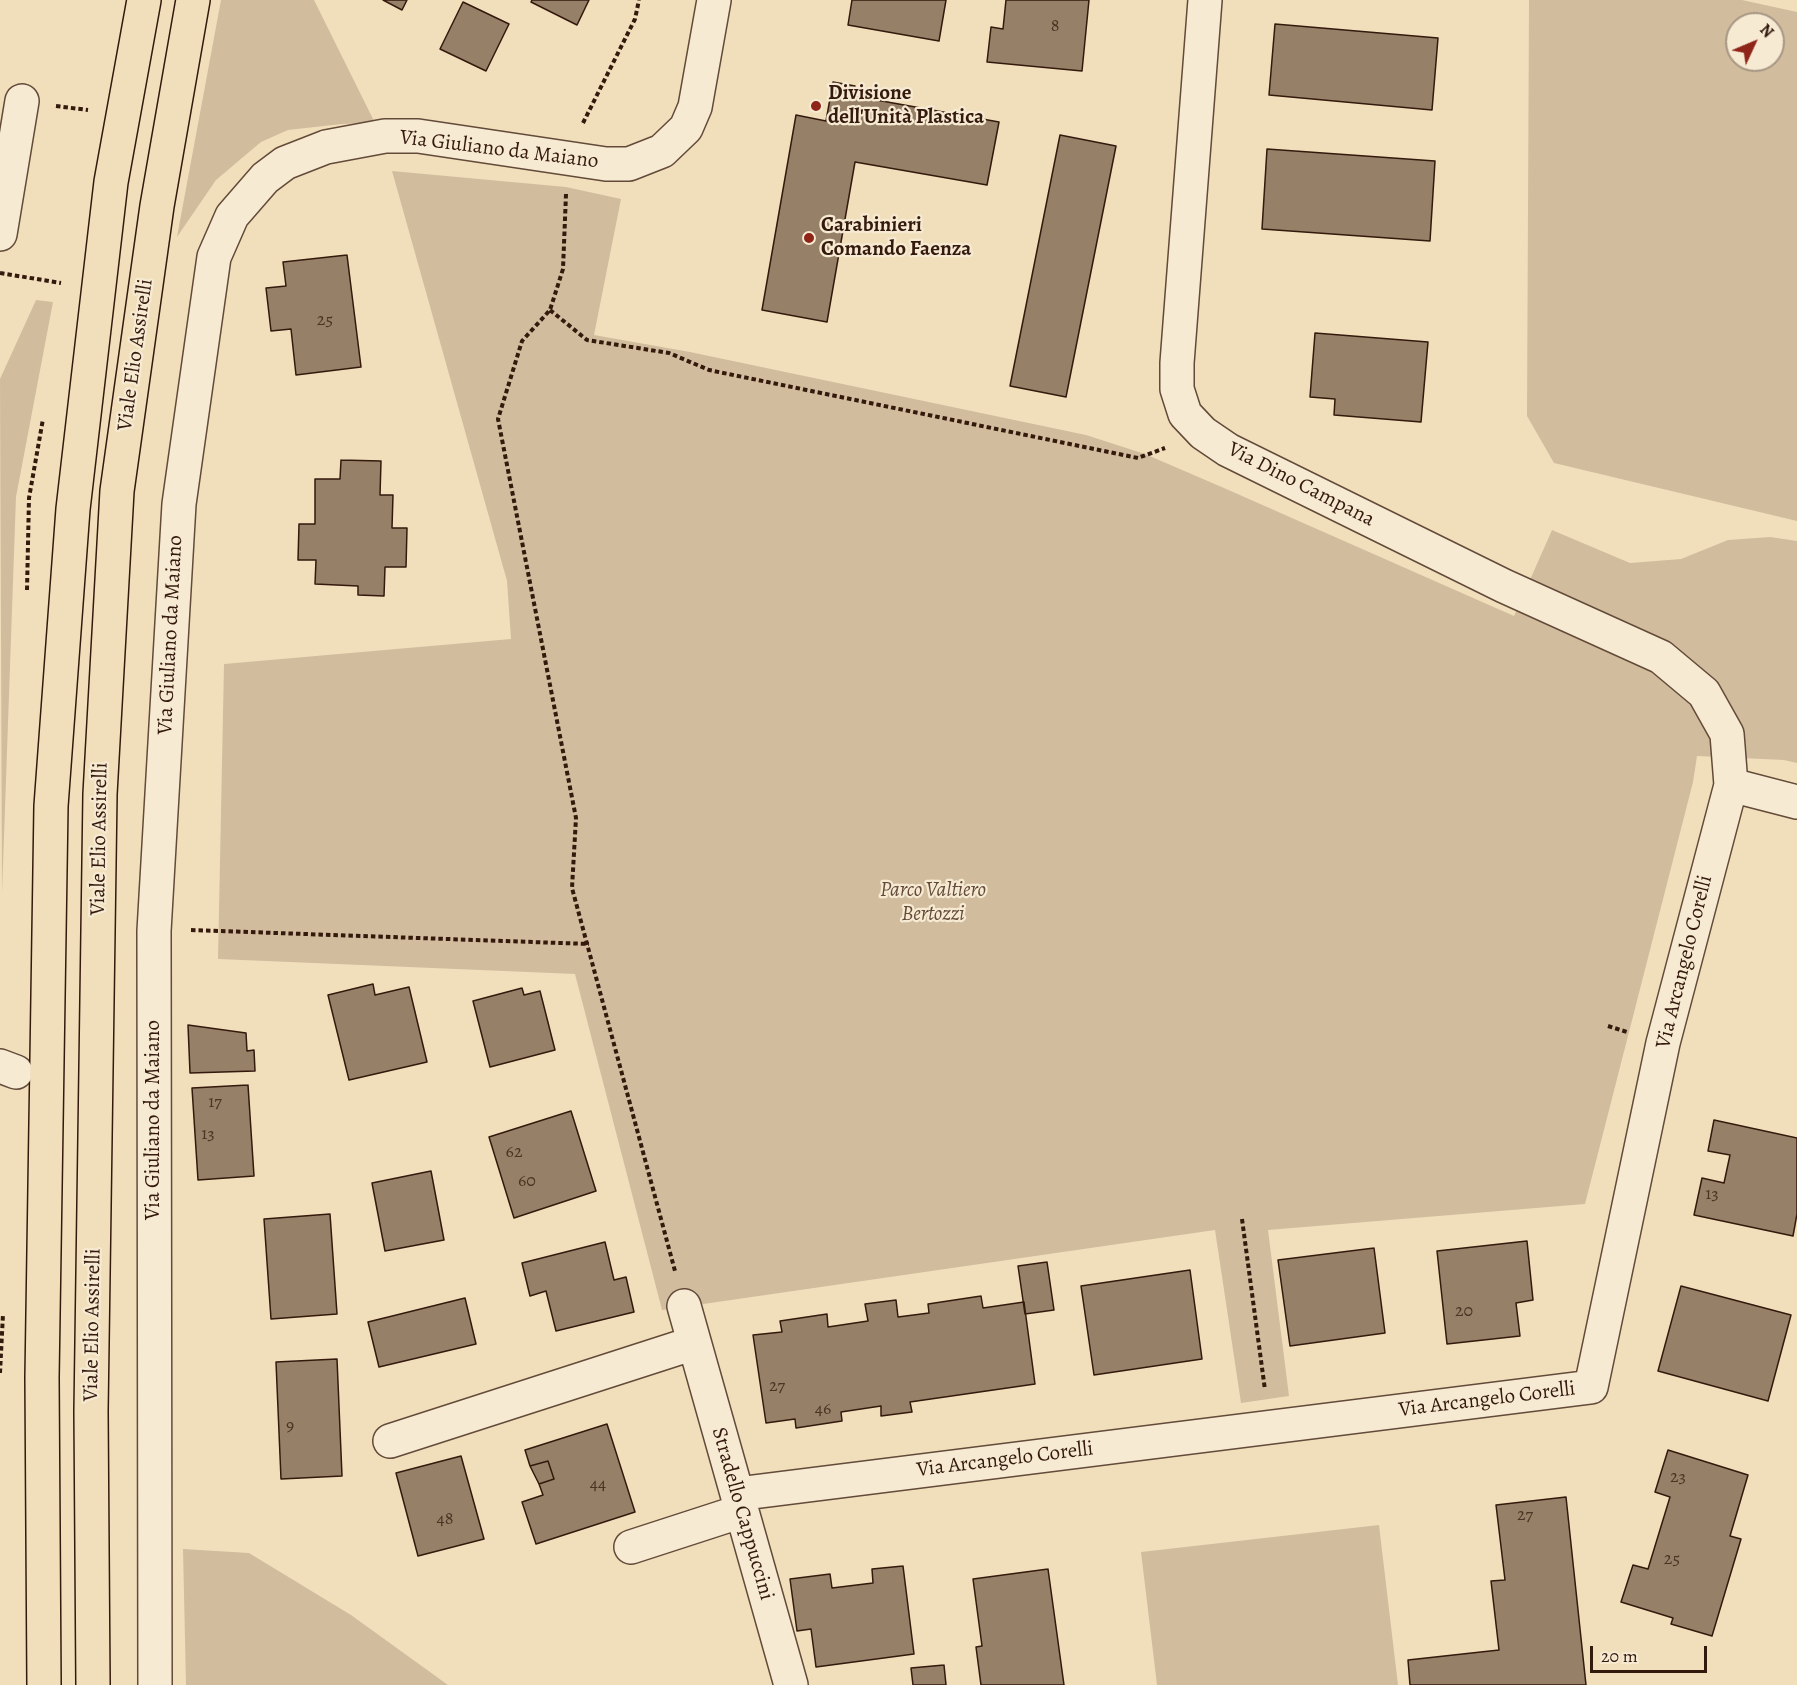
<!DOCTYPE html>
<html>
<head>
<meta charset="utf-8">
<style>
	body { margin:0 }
	#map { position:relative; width:1797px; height:1685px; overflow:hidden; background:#f1dfbc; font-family:Alegreya,serif }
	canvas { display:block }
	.north { position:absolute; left:1725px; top:12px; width:60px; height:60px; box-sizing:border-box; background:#f6ead3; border:2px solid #a89684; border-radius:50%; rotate:46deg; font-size:16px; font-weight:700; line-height:24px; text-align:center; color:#34190d }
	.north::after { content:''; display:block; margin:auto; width:21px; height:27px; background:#8f2418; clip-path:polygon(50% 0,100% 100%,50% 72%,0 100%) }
	.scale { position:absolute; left:1590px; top:1646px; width:117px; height:27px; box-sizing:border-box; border:3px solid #34190d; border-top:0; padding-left:8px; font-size:18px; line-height:21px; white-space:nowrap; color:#34190d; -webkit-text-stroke:4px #f6ead3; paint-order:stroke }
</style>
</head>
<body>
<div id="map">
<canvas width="1797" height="1685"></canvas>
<div class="north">N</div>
<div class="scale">20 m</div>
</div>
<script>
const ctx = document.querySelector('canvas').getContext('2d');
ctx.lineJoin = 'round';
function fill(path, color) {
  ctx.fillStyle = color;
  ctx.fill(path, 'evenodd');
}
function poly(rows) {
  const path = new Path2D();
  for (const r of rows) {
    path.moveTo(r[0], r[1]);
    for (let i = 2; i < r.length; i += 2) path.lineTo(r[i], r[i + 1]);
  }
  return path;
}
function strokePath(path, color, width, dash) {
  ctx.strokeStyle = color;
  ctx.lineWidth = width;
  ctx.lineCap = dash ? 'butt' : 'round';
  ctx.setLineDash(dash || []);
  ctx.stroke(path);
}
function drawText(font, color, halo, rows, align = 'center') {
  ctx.font = font + ' Alegreya,serif';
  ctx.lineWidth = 4.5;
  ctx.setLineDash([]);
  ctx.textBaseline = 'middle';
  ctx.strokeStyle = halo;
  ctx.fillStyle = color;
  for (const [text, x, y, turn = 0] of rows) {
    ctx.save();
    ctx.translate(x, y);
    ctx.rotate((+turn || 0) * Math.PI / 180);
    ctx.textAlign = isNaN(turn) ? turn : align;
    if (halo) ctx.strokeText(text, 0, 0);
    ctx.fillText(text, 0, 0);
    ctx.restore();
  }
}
fill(poly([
	[221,0,314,0,375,123,342,124,288,130,261,142,216,180,177,237],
	[1529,0,1742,0,1797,12,1797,521,1554,463,1527,416],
	[1737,24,1773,24,1773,60,1737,60],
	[392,171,566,187,621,199,594,335,690,352,1086,435,1145,454,1224,488,1514,616,1552,530,1630,563,1681,559,1728,540,1770,537,1797,541,1797,763,1784,760,1697,756,1693,782,1585,1204,1268,1230,1289,1396,1241,1403,1215,1230,662,1310,575,974,218,959,224,664,511,639,507,581],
	[36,300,53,302,16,497,2,893,0,379],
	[1379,1525,1398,1685,1157,1685,1141,1552],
	[183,1549,249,1553,351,1615,448,1685,186,1685]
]), '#d1bd9e');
const building = poly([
	[383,0,407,0,402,10,383,0],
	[532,0,589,0,577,25,531,2,532,0],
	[852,0,946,0,939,41,848,25,852,0],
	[1006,0,1089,0,1082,71,987,62,991,27,1003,29,1006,0],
	[463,2,509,24,486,71,440,49,463,2],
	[1275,24,1438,38,1432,110,1269,95,1275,24],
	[833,82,855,86,854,96,999,122,987,185,855,162,827,322,762,310,796,115,826,121,833,82],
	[1060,135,1116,146,1066,397,1010,386,1060,135],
	[1267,149,1435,161,1430,241,1262,229,1267,149],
	[347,255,361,367,296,375,291,329,271,331,266,288,286,286,283,262,347,255],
	[1315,333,1428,342,1421,422,1334,415,1335,399,1310,397,1315,333],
	[341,460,381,461,380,495,393,495,392,528,407,528,406,567,385,567,384,596,358,595,358,586,315,584,316,560,298,560,299,524,315,524,315,479,340,479,341,460],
	[373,984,375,995,409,987,427,1062,349,1080,328,995,373,984],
	[522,988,524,995,540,991,555,1050,490,1067,473,1001,522,988],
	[188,1025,246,1033,247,1051,254,1050,255,1071,190,1073,188,1025],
	[248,1085,254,1176,198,1180,192,1088,248,1085],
	[571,1111,596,1191,514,1218,489,1137,571,1111],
	[1714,1120,1797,1138,1797,1214,1793,1236,1694,1215,1702,1178,1724,1183,1730,1155,1708,1151,1714,1120],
	[431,1171,444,1240,385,1251,372,1183,431,1171],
	[330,1214,337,1314,271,1319,264,1219,330,1214],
	[1527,1241,1533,1300,1516,1303,1520,1336,1447,1344,1437,1251,1527,1241],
	[605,1242,614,1280,626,1277,634,1312,556,1331,546,1291,530,1296,522,1263,605,1242],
	[1374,1248,1385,1333,1290,1346,1278,1260,1374,1248],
	[1047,1262,1054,1310,1025,1314,1018,1266,1047,1262],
	[1190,1270,1202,1359,1094,1375,1081,1286,1190,1270],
	[1681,1286,1791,1315,1768,1401,1658,1371,1681,1286],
	[981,1296,983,1308,1024,1302,1035,1384,910,1402,912,1412,881,1416,881,1406,841,1412,842,1421,796,1428,795,1419,766,1423,753,1335,782,1332,780,1321,827,1314,828,1327,868,1321,865,1304,896,1300,898,1317,929,1313,928,1304,981,1296],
	[465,1298,476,1344,379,1367,368,1322,465,1298],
	[337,1359,342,1476,281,1479,276,1362,337,1359],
	[607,1424,635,1512,536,1544,522,1502,543,1495,539,1484,554,1479,548,1461,530,1466,525,1450,607,1424],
	[1668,1450,1748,1475,1730,1536,1741,1539,1712,1636,1671,1624,1673,1618,1621,1602,1633,1565,1648,1569,1670,1497,1655,1492,1668,1450],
	[461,1456,484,1539,418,1556,396,1473,461,1456],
	[548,1461,554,1479,539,1484,530,1466,548,1461],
	[1566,1497,1586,1685,1410,1685,1408,1660,1499,1650,1491,1581,1505,1580,1496,1505,1566,1497],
	[903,1566,914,1654,816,1667,811,1629,797,1631,790,1579,830,1574,832,1588,873,1583,872,1569,903,1566],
	[1048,1569,1064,1685,981,1685,976,1647,982,1646,973,1579,1048,1569],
	[944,1665,946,1685,913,1685,911,1668,944,1665]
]);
fill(building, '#968068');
strokePath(building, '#34190d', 1.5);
const street = poly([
	[0,234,22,101],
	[1731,785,1797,802],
	[0,1066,16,1072],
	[684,1306,791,1685],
	[390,1441,694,1343],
	[737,1494,1591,1387,1663,1043,1731,785,1727,734,1704,693,1661,657,1504,586,1228,450,1203,433,1185,414,1177,389,1177,363,1205,0],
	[631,1547,742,1511],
	[155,1685,154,931,179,504,214,257,232,216,265,178,285,163,326,147,385,136,418,136,606,164,629,164,662,151,686,128,695,107,714,0]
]);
const primary = poly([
	[44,1685,42,1377,51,806,73,509,111,182,144,0],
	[93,1685,91,1411,100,794,117,491,157,206,193,0]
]);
strokePath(street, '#634a39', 36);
strokePath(primary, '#34190d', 36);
strokePath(poly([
	[56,106,88,110],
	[583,123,635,19,639,0],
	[566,194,563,269,550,310,522,341,498,419,576,818,572,888,675,1271],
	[0,273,61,283],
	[550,310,587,340,669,353,709,370,1138,458,1165,448],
	[27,590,29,498,43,419],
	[191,930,589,944],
	[1608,1026,1627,1032],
	[1242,1219,1265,1390],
	[0,1373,3,1314]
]), '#34190d', 4, [4.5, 3]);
strokePath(street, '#f6ead3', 33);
strokePath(primary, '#f1dfbc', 33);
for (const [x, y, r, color] of [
	[816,106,6,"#8f2418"],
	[809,238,6,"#8f2418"]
]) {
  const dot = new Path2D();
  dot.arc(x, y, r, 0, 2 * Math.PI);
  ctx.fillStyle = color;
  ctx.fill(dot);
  strokePath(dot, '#f6ead3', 2);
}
drawText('18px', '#4c3324', null, [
	["8",1055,27],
	["25",325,321],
	["17",215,1103],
	["13",208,1135],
	["62",514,1153],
	["60",527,1182],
	["13",1712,1195],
	["20",1464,1312],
	["27",777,1387],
	["46",823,1410],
	["9",290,1427],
	["23",1678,1478],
	["44",598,1485],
	["27",1525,1516],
	["48",445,1520],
	["25",1672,1560]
]);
drawText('bold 21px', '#34190d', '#f6ead3', [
	["Divisione",828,94],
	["dell'Unità Plastica",828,118],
	["Carabinieri",821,226],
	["Comando Faenza",821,250]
], 'left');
drawText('21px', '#34190d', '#f6ead3', [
	["Via Giuliano da Maiano",499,150,7],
	["Viale Elio Assirelli",136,355,-82],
	["Via Dino Campana",1301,485,27],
	["Via Giuliano da Maiano",171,635,-87],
	["Viale Elio Assirelli",100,839,-89],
	["Via Arcangelo Corelli",1685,962,-76],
	["Via Giuliano da Maiano",154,1120,-90],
	["Viale Elio Assirelli",93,1325,-89],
	["Via Arcangelo Corelli",1487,1400,-7],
	["Via Arcangelo Corelli",1005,1460,-7],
	["Stradello Cappuccini",742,1514,74]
]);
drawText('italic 21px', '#634a38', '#f6ead3', [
	["Parco Valtiero",933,891],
	["Bertozzi",933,915]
]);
</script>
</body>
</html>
